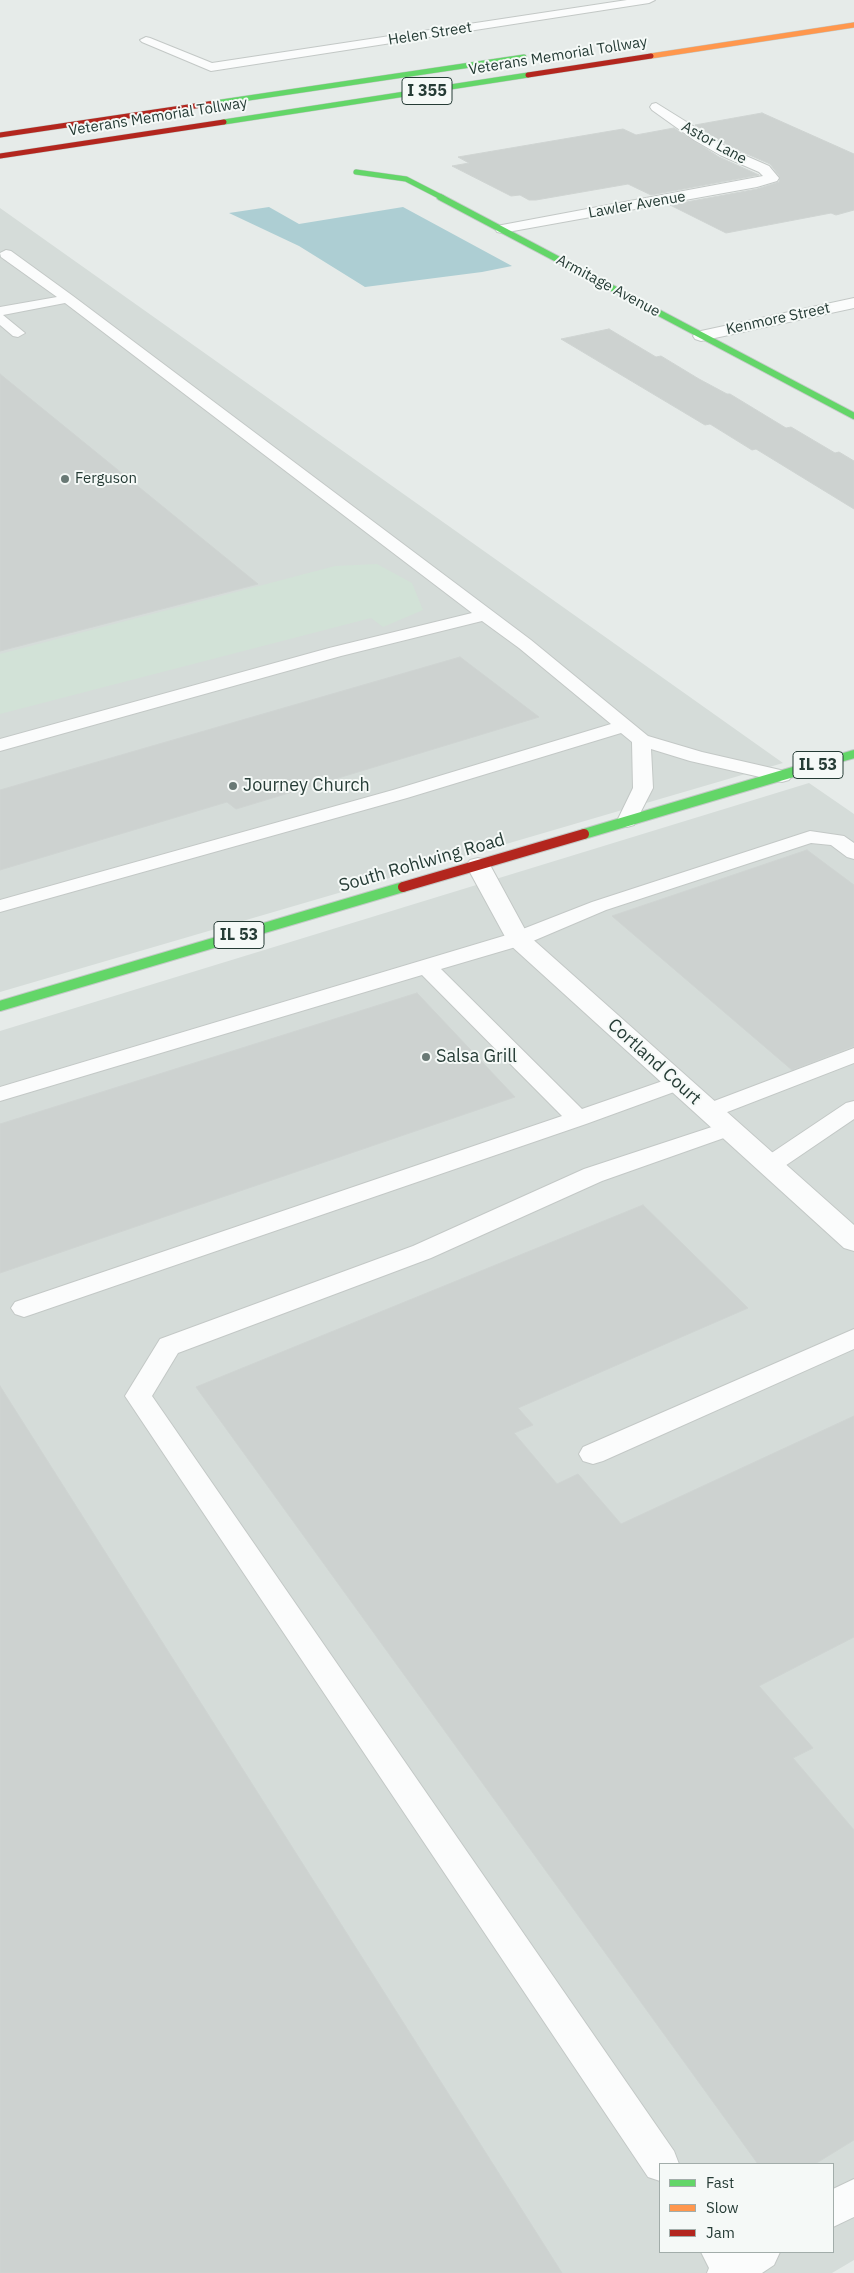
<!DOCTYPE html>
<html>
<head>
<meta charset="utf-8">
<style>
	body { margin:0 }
	#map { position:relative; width:854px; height:2273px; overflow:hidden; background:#e6ebe9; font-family:"IBM Plex Sans",sans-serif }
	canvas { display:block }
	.legend { position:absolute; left:659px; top:2163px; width:175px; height:90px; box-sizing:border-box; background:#f5f9f7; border:1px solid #a2adaa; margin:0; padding:6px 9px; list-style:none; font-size:15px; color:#263c36 }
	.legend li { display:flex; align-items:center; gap:10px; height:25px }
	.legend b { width:25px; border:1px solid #a2adaa }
</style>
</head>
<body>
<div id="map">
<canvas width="854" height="2273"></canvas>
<ul class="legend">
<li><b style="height:6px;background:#63d668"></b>Fast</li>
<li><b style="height:6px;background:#ff974d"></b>Slow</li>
<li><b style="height:6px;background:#b3261e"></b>Jam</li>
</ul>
</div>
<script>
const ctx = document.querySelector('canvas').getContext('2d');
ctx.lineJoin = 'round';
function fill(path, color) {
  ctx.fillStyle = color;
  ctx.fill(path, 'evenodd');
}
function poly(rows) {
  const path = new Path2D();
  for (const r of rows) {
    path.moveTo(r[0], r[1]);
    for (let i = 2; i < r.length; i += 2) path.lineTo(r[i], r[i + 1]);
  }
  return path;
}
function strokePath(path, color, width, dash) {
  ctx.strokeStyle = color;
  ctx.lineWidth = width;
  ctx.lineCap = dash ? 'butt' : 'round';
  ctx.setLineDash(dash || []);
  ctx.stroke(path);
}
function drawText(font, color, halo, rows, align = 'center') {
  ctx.font = font + ' "IBM Plex Sans",sans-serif';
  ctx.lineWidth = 4;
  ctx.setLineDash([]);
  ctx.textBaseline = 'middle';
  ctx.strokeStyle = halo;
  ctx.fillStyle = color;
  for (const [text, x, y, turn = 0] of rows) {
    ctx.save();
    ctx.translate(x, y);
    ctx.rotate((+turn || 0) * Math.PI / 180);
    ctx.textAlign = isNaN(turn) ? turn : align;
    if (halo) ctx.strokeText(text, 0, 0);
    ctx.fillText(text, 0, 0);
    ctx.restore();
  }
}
fill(poly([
	[0,208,783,763,0,992],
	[809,783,854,814,854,2260,832,2273,0,2273,0,1031],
	[660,2164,833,2164,833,2252,660,2252]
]), '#d5dcd9');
fill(poly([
	[377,564,412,583,423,610,383,627,371,618,0,714,0,654,335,566]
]), '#d2e2d7');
fill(poly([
	[269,207,299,224,403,207,512,266,482,272,365,287,299,246,229,213]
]), '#adced3');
const building = poly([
	[762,113,854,154,854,210,836,215,831,213,726,233,670,205,757,189,779,182,780,177,770,164,731,147,695,125,762,113],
	[674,128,719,157,759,175,651,195,628,184,536,200,529,200,520,195,511,196,452,166,469,163,458,157,605,132,623,129,636,135,674,128],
	[609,329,656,357,661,356,699,379,727,394,730,394,786,428,791,427,835,453,839,452,854,461,854,509,756,449,752,450,710,424,705,425,561,339,609,329],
	[0,374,258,584,0,651,0,374],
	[460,657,539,717,236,809,227,802,0,870,0,790,460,657],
	[807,850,854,885,854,1046,792,1070,612,916,807,850],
	[417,993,515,1097,0,1273,0,1124,417,993],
	[643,1205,748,1308,518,1408,533,1425,514,1433,557,1484,578,1474,621,1524,854,1416,854,1637,759,1686,813,1748,793,1758,854,1830,854,2140,815,2164,758,2164,196,1387,643,1205],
	[0,1386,562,2273,0,2273,0,1386]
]);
fill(building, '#cdd2d0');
strokePath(building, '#cfd4d2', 1);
const lane = poly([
	[6,250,11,251,73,296,531,640,648,736,702,752,789,772,792,776,789,780,782,782,690,761,651,749,653,788,634,825,627,827,620,825,617,821,633,788,632,742,621,733,407,798,0,912,0,900,393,790,611,724,519,648,482,621,341,656,0,751,0,739,329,648,472,613,65,303,3,315,25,333,18,337,13,336,0,325,0,307,57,297,1,257,0,253,6,250],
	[810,831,844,836,854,843,854,859,847,857,831,845,811,843,606,910,526,944,441,969,582,1109,677,1076,685,1078,689,1083,685,1088,586,1124,33,1314,24,1317,15,1314,11,1308,15,1302,562,1116,422,975,0,1101,0,1087,510,934,592,902,810,831],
	[854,1048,854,1063,717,1116,709,1118,701,1116,697,1111,701,1106,854,1048],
	[854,1101,854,1119,779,1170,770,1173,761,1170,758,1165,761,1160,846,1103,854,1101],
	[730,1121,738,1123,742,1128,738,1133,602,1181,431,1258,178,1353,152,1396,674,2151,679,2164,660,2164,660,2181,648,2177,125,1396,160,1339,413,1246,584,1169,730,1121],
	[854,1329,854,1349,603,1461,593,1464,583,1461,579,1454,583,1447,854,1329],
	[854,2179,854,2217,833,2227,833,2189,854,2179],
	[701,2252,780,2252,774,2265,762,2273,707,2273,709,2268,701,2252]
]);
const street = poly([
	[627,0,655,0,649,3,211,71,142,42,140,40,146,37,150,38,212,63,627,0],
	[656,103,730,149,769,166,779,178,777,181,757,187,502,233,497,232,495,229,497,226,502,225,763,176,759,172,720,155,694,140,652,110,650,107,652,104,656,103],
	[854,298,854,308,701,341,695,339,693,336,695,333,701,331,854,298],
	[478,858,486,860,490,865,528,935,854,1225,854,1251,844,1248,509,944,466,865,470,860,478,858]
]);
const fastFar3 = poly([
	[215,103,524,57],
	[224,122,528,75],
	[356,172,406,179,443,198]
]);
const fastFar2 = poly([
	[440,197,854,416]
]);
const fastFar1 = poly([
	[833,760,854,754]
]);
const fast = poly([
	[584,834,837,759],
	[0,1006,403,887]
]);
const slow = poly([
	[651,56,854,25]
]);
const jamFar1 = poly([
	[528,75,651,56],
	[0,135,215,103],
	[0,156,224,122]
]);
const jam = poly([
	[403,887,584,834]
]);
strokePath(lane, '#c3c8c6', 2);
strokePath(street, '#c3c8c6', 2);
strokePath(fastFar3, '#c3c9c7', 6);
strokePath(fastFar2, '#c3c9c7', 8);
strokePath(fastFar1, '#c3c9c7', 10);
strokePath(fast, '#c3c9c7', 12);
strokePath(slow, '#c3c9c7', 6);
strokePath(jamFar1, '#c3c9c7', 6);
strokePath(jam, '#c3c9c7', 12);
fill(lane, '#fbfcfc');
fill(street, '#fbfcfc');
strokePath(fastFar3, '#63d668', 5);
strokePath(fastFar2, '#63d668', 6);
strokePath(fastFar1, '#63d668', 8);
strokePath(fast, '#63d668', 10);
strokePath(slow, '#ff974d', 5);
strokePath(jamFar1, '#b3261e', 5);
strokePath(jam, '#b3261e', 10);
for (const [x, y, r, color] of [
	[65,479,5,"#697975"],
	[233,786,5,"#697975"],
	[426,1057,5,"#697975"]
]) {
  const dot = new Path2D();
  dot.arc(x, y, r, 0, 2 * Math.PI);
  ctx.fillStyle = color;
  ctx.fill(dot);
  strokePath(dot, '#f5f9f7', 2);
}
drawText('15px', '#263c36', '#f5f9f7', [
	["Helen Street",430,34,-9],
	["Veterans Memorial Tollway",558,56,-9],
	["Veterans Memorial Tollway",158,117,-9],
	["Astor Lane",714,143,29],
	["Lawler Avenue",637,205,-10],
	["Armitage Avenue",608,286,28],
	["Kenmore Street",778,319,-12]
]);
drawText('15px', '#263c36', '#f5f9f7', [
	["Ferguson",75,479]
], 'left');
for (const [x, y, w] of [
	[427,91,50],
	[818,765,50],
	[239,935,50]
]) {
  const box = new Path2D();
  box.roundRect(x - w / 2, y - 13.5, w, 27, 4);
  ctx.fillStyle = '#f5f9f7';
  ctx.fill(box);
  strokePath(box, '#263c36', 1);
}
drawText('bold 16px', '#263c36', null, [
	["I 355",427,91],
	["IL 53",818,765],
	["IL 53",239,935]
]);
drawText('18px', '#263c36', '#f5f9f7', [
	["Journey Church",243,786],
	["Salsa Grill",436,1057]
], 'left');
drawText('18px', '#263c36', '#f5f9f7', [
	["South Rohlwing Road",422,863,-16],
	["Cortland Court",654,1062,42]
]);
</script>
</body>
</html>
